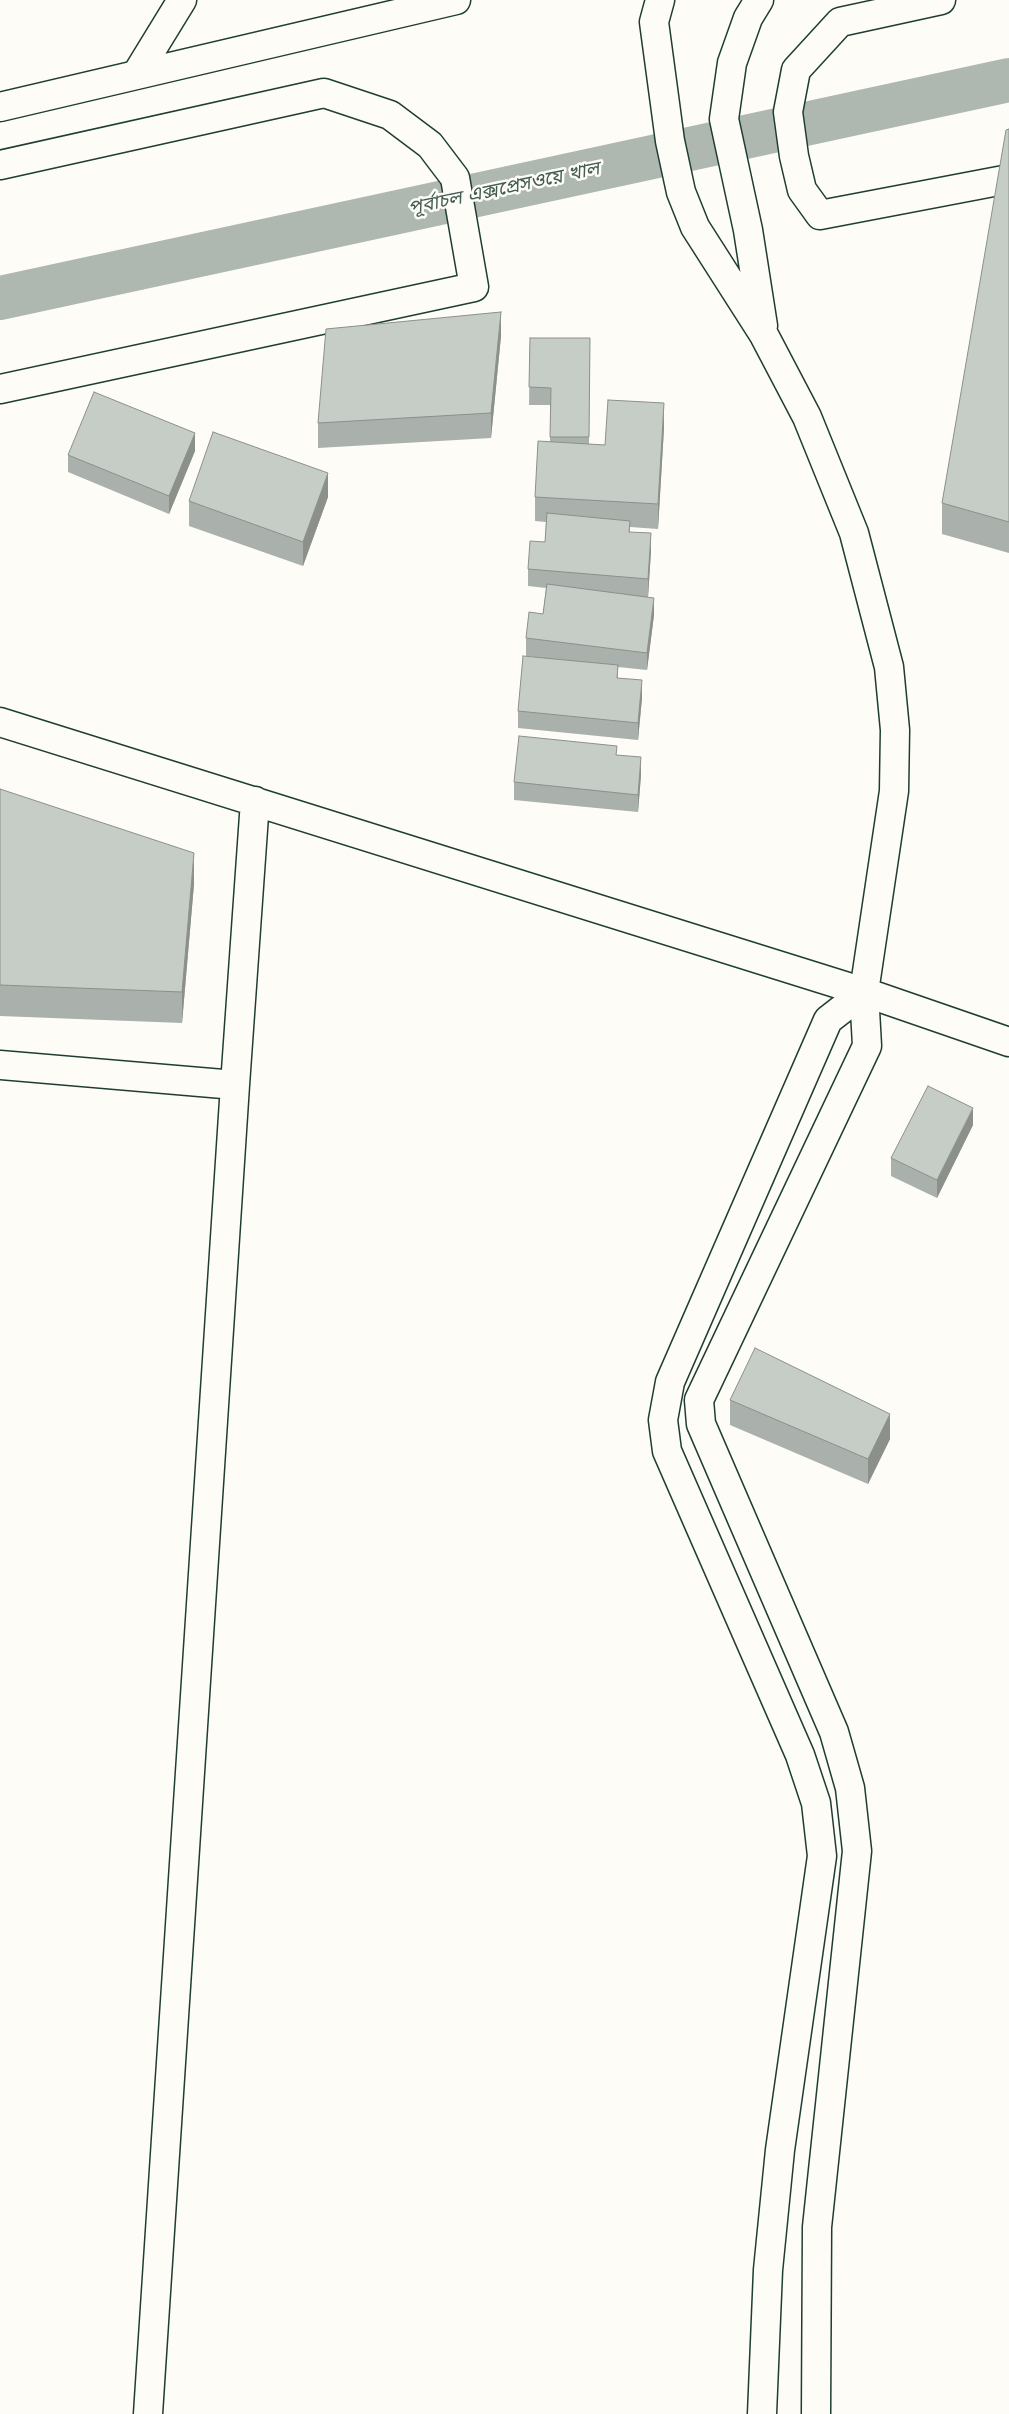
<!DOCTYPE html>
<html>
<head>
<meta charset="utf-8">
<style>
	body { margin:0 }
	canvas { display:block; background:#fdfcf7 }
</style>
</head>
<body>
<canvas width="1009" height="2414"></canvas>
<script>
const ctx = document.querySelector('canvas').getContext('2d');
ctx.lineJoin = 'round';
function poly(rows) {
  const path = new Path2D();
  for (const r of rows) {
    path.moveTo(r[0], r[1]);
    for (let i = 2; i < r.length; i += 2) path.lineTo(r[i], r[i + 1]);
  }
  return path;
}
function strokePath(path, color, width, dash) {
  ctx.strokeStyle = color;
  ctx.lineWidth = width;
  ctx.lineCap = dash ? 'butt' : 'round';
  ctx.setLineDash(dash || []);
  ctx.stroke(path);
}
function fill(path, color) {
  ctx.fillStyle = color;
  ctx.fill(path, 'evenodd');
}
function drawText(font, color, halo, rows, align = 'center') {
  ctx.font = font + ' "Playpen Sans","Noto Sans Bengali",sans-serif';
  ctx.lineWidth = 5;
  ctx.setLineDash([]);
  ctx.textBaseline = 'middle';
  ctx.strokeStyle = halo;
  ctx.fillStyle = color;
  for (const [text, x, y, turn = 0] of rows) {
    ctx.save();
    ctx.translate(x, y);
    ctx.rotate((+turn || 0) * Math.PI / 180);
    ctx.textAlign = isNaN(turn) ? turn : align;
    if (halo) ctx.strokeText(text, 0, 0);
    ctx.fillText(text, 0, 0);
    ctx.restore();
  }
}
strokePath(poly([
	[0,298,1009,80]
]), '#aeb8b1', 44);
const street = poly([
	[941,0,840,22,796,70,788,112,794,156,802,190,820,215,1009,179],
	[0,165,324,93,390,115,430,145,455,178,474,287,0,389],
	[0,722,864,992],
	[0,1065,235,1085,148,2414],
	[235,1085,255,801],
	[762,2414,768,2270,780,2150,822,1856,816,1803,800,1755,667,1451,663,1420,670,1382,828,1020,864,992],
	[816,2414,817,2227,857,1851,850,1788,834,1732,701,1424,699,1400,867,1046,864,992]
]);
const secondary = poly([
	[660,0,654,22,670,141,681,192,695,227,764,335,807,417,854,533,889,667,895,730,894,791,864,992,1009,1042],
	[759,0,748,18,732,63,724,119,748,230,763,326]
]);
const primary = poly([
	[136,75,182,0],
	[0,107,456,0]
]);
strokePath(street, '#1f3d34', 31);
strokePath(secondary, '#1f3d34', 31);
strokePath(primary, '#1f3d34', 31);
strokePath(street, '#fdfcf7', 28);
strokePath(secondary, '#fdfcf7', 28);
strokePath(primary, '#fdfcf7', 28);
fill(poly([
	[1009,129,1009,553,942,534,942,503],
	[501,336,491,438,318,448,318,423],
	[530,338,590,338,589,444,605,445,664,428,658,529,630,527,630,532,651,551,648,597,654,615,647,670,618,667,618,678,642,698,638,740,518,728,518,711,543,658,526,656,526,638,543,614,546,588,528,586,528,569,545,542,546,522,535,521,535,497,550,442,550,405,529,405],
	[195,451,169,514,68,472,68,455],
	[328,497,303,566,189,526,189,501],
	[617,755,641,775,638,812,514,800,514,782],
	[0,789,194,884,182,1023,0,1016],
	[973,1125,937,1198,891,1176,891,1158],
	[730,1400,890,1439,868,1484,730,1425]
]), '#aab0ab');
fill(poly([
	[501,312,501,336,491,438,491,413],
	[664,403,664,428,658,529,658,504],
	[195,433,195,451,169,514,169,496],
	[328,473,328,497,303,566,303,542],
	[651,533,651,551,648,597,648,579],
	[654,598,654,615,647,670,647,653],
	[642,680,642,698,638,740,638,723],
	[641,757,641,775,638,812,638,795],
	[194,853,194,884,182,1023,182,992],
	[973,1108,973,1125,937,1198,937,1180],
	[890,1414,890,1439,868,1484,868,1459]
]), '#8b908b');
const building = poly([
	[1009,129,1009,522,942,503,1006,130,1009,129],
	[501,312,491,413,318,423,326,329,501,312],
	[530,338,590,338,589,437,550,437,551,388,529,387,530,338],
	[94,392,195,433,169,496,68,455,94,392],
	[608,400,664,403,658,504,535,497,538,441,605,445,608,400],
	[213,432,328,473,303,542,189,501,213,432],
	[547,513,630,521,629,532,651,533,648,579,528,569,530,541,545,542,547,513],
	[547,584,654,598,647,653,526,638,529,612,543,614,547,584],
	[523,656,618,665,617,678,642,680,638,723,518,711,523,656],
	[519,736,617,746,616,755,641,757,638,795,514,782,519,736],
	[0,789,194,853,182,992,0,985,0,789],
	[928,1086,973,1108,937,1180,891,1158,928,1086],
	[755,1348,890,1414,868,1459,730,1400,755,1348]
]);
fill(building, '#c6cdc7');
strokePath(building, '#8b908b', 1);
drawText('italic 19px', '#435c53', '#fdfcf7', [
	["পূর্বাচল এক্সপ্রেসওয়ে খাল",504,189,-12]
]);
</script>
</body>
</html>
